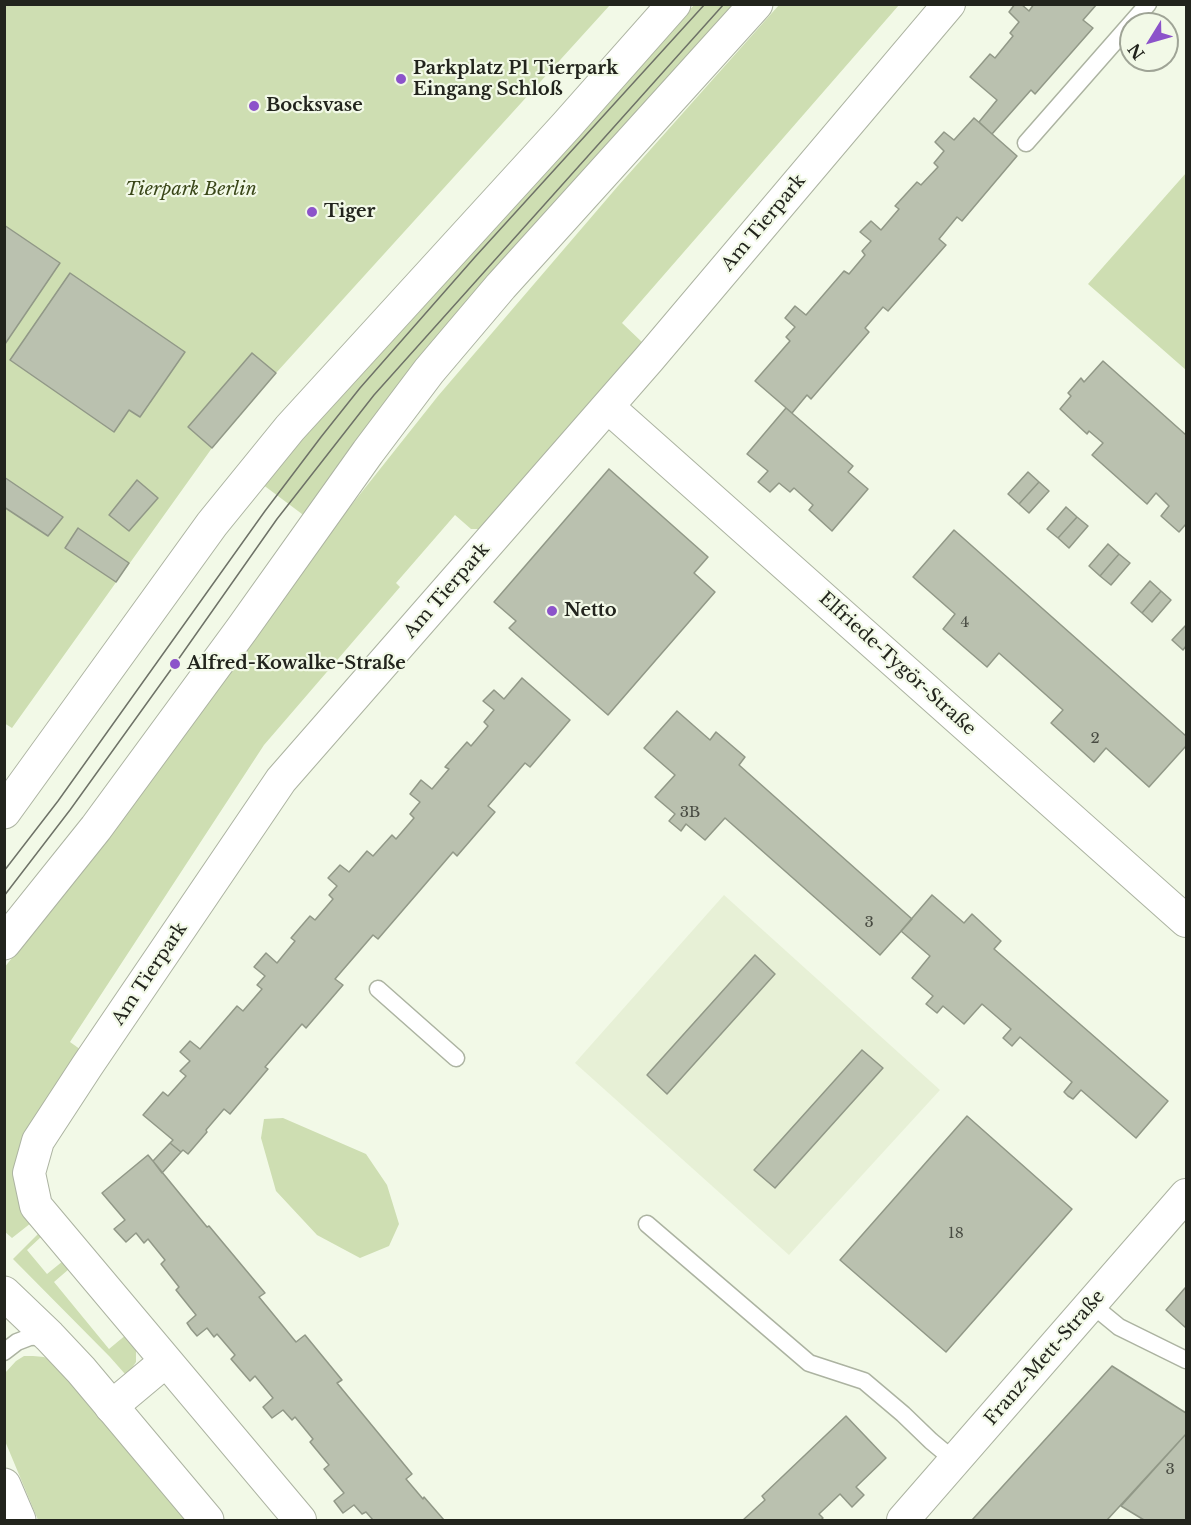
<!DOCTYPE html>
<html>
<head>
<meta charset="utf-8">
<style>
	body { margin:0 }
	#map { position:relative; width:1191px; height:1525px; overflow:hidden; background:#f2f9e7; font-family:"Libre Baskerville",serif }
	canvas { display:block }
	.frame { position:absolute; inset:0; border:6px solid #22241d; pointer-events:none }
	.north { position:absolute; left:1119px; top:12px; width:60px; height:60px; box-sizing:border-box; background:#f2f9e7; border:2px solid #9fa496; border-radius:50%; rotate:233deg; font-size:16px; font-weight:700; line-height:24px; text-align:center; color:#22241d }
	.north::after { content:''; display:block; margin:auto; width:21px; height:27px; background:#8c53ca; clip-path:polygon(50% 0,100% 100%,50% 72%,0 100%) }
</style>
</head>
<body>
<div id="map">
<canvas width="1191" height="1525"></canvas>
<div class="frame"></div>
<div class="north">N</div>
</div>
<script>
const ctx = document.querySelector('canvas').getContext('2d');
ctx.lineJoin = 'round';
function fill(path, color) {
  ctx.fillStyle = color;
  ctx.fill(path, 'evenodd');
}
function poly(rows) {
  const path = new Path2D();
  for (const r of rows) {
    path.moveTo(r[0], r[1]);
    for (let i = 2; i < r.length; i += 2) path.lineTo(r[i], r[i + 1]);
  }
  return path;
}
function strokePath(path, color, width, dash) {
  ctx.strokeStyle = color;
  ctx.lineWidth = width;
  ctx.lineCap = dash ? 'butt' : 'round';
  ctx.setLineDash(dash || []);
  ctx.stroke(path);
}
function drawText(font, color, halo, rows, align = 'center') {
  ctx.font = font + ' "Libre Baskerville",serif';
  ctx.lineWidth = 4.5;
  ctx.setLineDash([]);
  ctx.textBaseline = 'middle';
  ctx.strokeStyle = halo;
  ctx.fillStyle = color;
  for (const [text, x, y, turn = 0] of rows) {
    ctx.save();
    ctx.translate(x, y);
    ctx.rotate((+turn || 0) * Math.PI / 180);
    ctx.textAlign = isNaN(turn) ? turn : align;
    if (halo) ctx.strokeText(text, 0, 0);
    ctx.fillText(text, 0, 0);
    ctx.restore();
  }
}
fill(poly([
	[724,895,940,1090,789,1255,575,1063]
]), '#e7f0d6');
fill(poly([
	[4,5,610,5,276,373,212,448,12,728,4,723],
	[694,5,740,5,306,517,262,484,377,354,572,142],
	[779,5,899,5,622,323,643,343,479,529,471,529,455,515,396,583,400,587,264,745,70,1042,84,1052,22,1142,17,1156,14,1171,15,1186,18,1200,23,1213,31,1223,12,1238,4,1231,4,968,114,829,311,556,438,396,618,186],
	[1186,173,1186,370,1088,284],
	[283,1118,366,1154,387,1185,399,1224,389,1246,360,1258,317,1235,276,1191,261,1138,264,1119],
	[39,1233,42,1236,27,1250,47,1274,63,1261,69,1269,54,1282,109,1349,127,1334,136,1345,136,1362,132,1368,125,1374,110,1357,13,1259],
	[24,1356,33,1356,44,1357,56,1364,188,1520,38,1520,5,1441,5,1373,16,1361]
]), '#cedeb2');
const building = poly([
	[1015,4,1021,4,1029,11,1034,4,1097,4,1083,20,1093,28,1035,94,1031,90,992,134,979,122,997,100,970,77,990,54,995,58,1013,36,1010,33,1019,22,1009,12,1015,4],
	[974,118,1017,156,962,221,957,217,939,239,946,245,888,311,883,307,865,328,869,332,811,399,807,395,792,413,755,381,790,341,786,337,795,327,785,318,795,306,806,315,844,271,849,274,865,255,862,251,871,241,860,232,871,221,881,230,899,209,895,206,917,182,921,185,938,167,934,163,944,151,935,142,944,132,954,140,974,118],
	[4,225,60,263,5,344,4,344,4,225],
	[70,273,185,352,140,417,129,410,114,432,10,360,70,273],
	[252,353,276,373,212,448,188,427,252,353],
	[1103,361,1186,435,1186,524,1179,532,1161,516,1169,506,1156,493,1147,504,1092,455,1103,443,1089,431,1087,434,1060,409,1071,396,1068,393,1081,378,1084,382,1103,361],
	[786,408,853,466,848,472,868,489,832,531,809,510,813,505,794,488,790,492,779,483,770,492,758,482,768,471,747,454,786,408],
	[609,469,708,557,694,573,715,592,608,715,509,628,516,621,494,602,609,469],
	[1028,472,1039,482,1019,504,1008,494,1028,472],
	[4,477,63,517,48,536,4,507,4,477],
	[137,480,158,498,129,531,109,515,137,480],
	[1039,482,1049,491,1029,513,1019,504,1039,482],
	[1066,507,1077,517,1058,538,1047,529,1066,507],
	[1077,517,1088,526,1069,548,1058,538,1077,517],
	[78,528,129,563,116,582,65,548,78,528],
	[954,530,1186,736,1186,746,1149,787,1106,748,1094,762,1072,742,1051,723,1063,710,999,653,987,667,943,629,955,614,913,577,954,530],
	[1108,544,1119,554,1100,576,1089,566,1108,544],
	[1119,554,1130,563,1111,585,1100,576,1119,554],
	[1150,581,1161,591,1142,613,1131,603,1150,581],
	[1161,591,1171,600,1152,622,1142,613,1161,591],
	[1186,625,1186,646,1183,650,1172,640,1186,625],
	[522,678,570,720,530,767,525,763,488,806,495,812,457,856,453,852,378,939,373,935,335,979,343,985,306,1028,302,1024,265,1067,268,1069,230,1114,224,1109,206,1130,207,1132,188,1154,183,1150,181,1152,170,1143,173,1140,143,1115,163,1092,168,1096,186,1076,180,1071,190,1061,180,1052,190,1041,200,1049,237,1006,243,1011,262,989,257,985,265,976,254,967,266,953,277,963,295,941,291,938,310,916,315,920,333,899,329,895,337,886,328,878,340,865,349,872,367,851,373,856,392,835,396,839,414,818,410,814,420,802,410,794,421,780,432,789,449,769,445,767,467,742,471,746,488,726,484,722,494,710,483,701,494,690,504,699,522,678],
	[677,711,710,740,716,732,745,757,739,765,912,919,880,955,725,818,705,840,686,824,681,831,669,821,675,814,655,797,675,775,644,748,677,711],
	[932,895,964,923,972,914,1001,941,994,949,1168,1101,1136,1138,1081,1090,1073,1099,1068,1096,1064,1092,1072,1082,1020,1037,1012,1046,1003,1038,1011,1029,982,1004,964,1024,943,1006,937,1013,926,1004,933,996,912,978,930,956,901,931,932,895],
	[755,955,775,974,667,1094,647,1075,755,955],
	[862,1050,883,1068,775,1188,754,1170,862,1050],
	[967,1116,1072,1209,946,1352,840,1260,967,1116],
	[170,1143,181,1152,162,1173,153,1161,170,1143],
	[148,1155,207,1227,209,1226,265,1293,259,1297,296,1342,305,1335,342,1380,337,1383,412,1474,406,1479,423,1499,424,1497,444,1520,373,1520,366,1512,362,1514,354,1505,343,1513,334,1501,344,1493,324,1469,329,1465,310,1442,313,1439,295,1417,292,1420,283,1410,272,1418,263,1407,273,1398,255,1376,250,1381,231,1359,235,1355,217,1334,214,1337,207,1328,197,1336,191,1329,187,1323,196,1315,176,1290,179,1287,161,1264,165,1260,148,1239,144,1243,136,1233,126,1242,114,1229,125,1220,102,1193,148,1155],
	[1185,1288,1186,1289,1186,1328,1166,1310,1185,1288],
	[1112,1366,1186,1413,1186,1434,1107,1520,972,1520,1112,1366],
	[846,1416,886,1458,856,1487,864,1495,852,1507,840,1494,819,1514,823,1518,821,1520,743,1520,765,1500,762,1496,846,1416],
	[1186,1434,1186,1520,1144,1520,1121,1506,1186,1434]
]);
fill(building, '#bac1af');
strokePath(building, '#919887', 1.5);
const service = poly([
	[1026,143,1148,4],
	[378,989,456,1058],
	[647,1224,809,1363,864,1381,903,1414,931,1441,955,1461],
	[1091,1304,1119,1327,1186,1360],
	[4,1352,17,1342,30,1337,48,1336]
]);
const minor = poly([
	[608,407,1186,921],
	[111,1407,166,1361],
	[300,1520,36,1206,29,1173,38,1141,87,1066,281,780,649,359,949,4],
	[903,1520,1186,1195]
]);
const tertiary = poly([
	[4,1293,49,1336,81,1370,207,1520],
	[4,1485,19,1520]
]);
const secondary = poly([
	[4,812,212,524,290,428,566,126,674,4],
	[4,943,96,828,242,629,368,452,429,371,501,286,756,4]
]);
strokePath(service, '#acb3a1', 19);
strokePath(minor, '#acb3a1', 34);
strokePath(tertiary, '#acb3a1', 35);
strokePath(secondary, '#acb3a1', 35);
strokePath(service, '#fff', 16);
strokePath(minor, '#fff', 32);
strokePath(tertiary, '#fff', 33);
strokePath(secondary, '#fff', 33);
strokePath(poly([
	[4,871,58,801,265,511,321,437,360,388,475,257,705,4],
	[4,896,70,810,175,664,277,519,374,395,724,4]
]), '#6e7267', 1.5);
for (const [x, y, r, color] of [
	[401,79,6,"#8c53ca"],
	[254,106,6,"#8c53ca"],
	[312,212,6,"#8c53ca"],
	[552,611,6,"#8c53ca"],
	[175,664,6,"#8c53ca"]
]) {
  const dot = new Path2D();
  dot.arc(x, y, r, 0, 2 * Math.PI);
  ctx.fillStyle = color;
  ctx.fill(dot);
  strokePath(dot, '#f2f9e7', 2);
}
drawText('15px', '#484b42', null, [
	["4",965,623],
	["2",1095,739],
	["3B",690,813],
	["3",869,923],
	["18",956,1234],
	["3",1170,1470]
]);
drawText('bold 18px', '#22241d', '#f2f9e7', [
	["Parkplatz P1 Tierpark",413,69],
	["Eingang Schloß",413,90],
	["Bocksvase",266,106],
	["Tiger",324,212],
	["Netto",564,611],
	["Alfred-Kowalke-Straße",187,664]
], 'left');
drawText('italic 18px', '#394618', '#f2f9e7', [
	["Tierpark Berlin",191,190]
]);
drawText('18px', '#22241d', '#f2f9e7', [
	["Am Tierpark",764,223,-50],
	["Am Tierpark",447,591,-49],
	["Elfriede-Tygör-Straße",897,664,42],
	["Am Tierpark",150,974,-56],
	["Franz-Mett-Straße",1045,1358,-49]
]);
</script>
</body>
</html>
